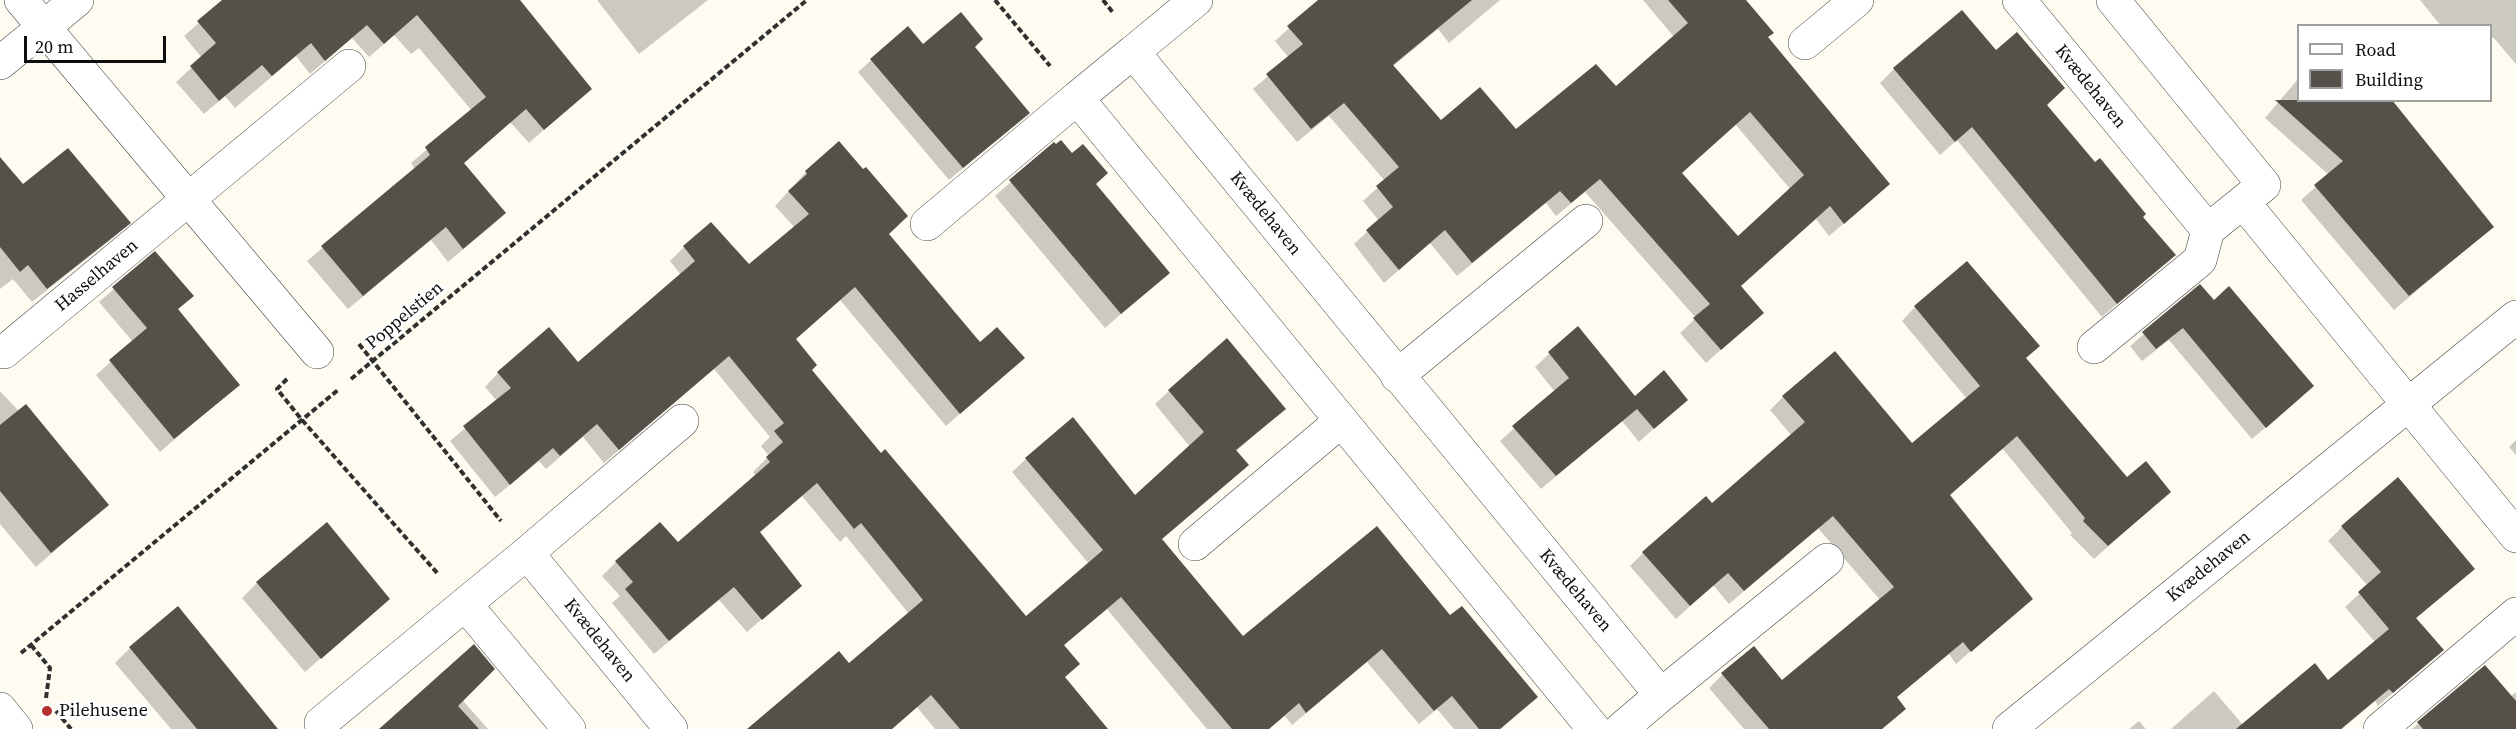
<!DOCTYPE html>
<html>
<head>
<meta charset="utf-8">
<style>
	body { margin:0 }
	#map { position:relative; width:2516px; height:729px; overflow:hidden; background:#fefcf1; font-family:"Source Serif 4",serif }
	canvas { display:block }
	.legend { position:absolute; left:2297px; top:24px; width:195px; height:78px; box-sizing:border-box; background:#fff; border:2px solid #9f9f9f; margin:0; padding:8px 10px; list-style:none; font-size:18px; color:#0e0e0e }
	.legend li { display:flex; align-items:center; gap:12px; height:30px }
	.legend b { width:30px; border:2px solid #9f9f9f }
	.scale { position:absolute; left:24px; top:36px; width:142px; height:27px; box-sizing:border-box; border:3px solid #0e0e0e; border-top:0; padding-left:8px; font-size:18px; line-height:21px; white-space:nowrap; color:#0e0e0e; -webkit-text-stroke:4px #fff; paint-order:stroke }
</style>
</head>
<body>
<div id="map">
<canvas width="2516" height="729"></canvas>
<ul class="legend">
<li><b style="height:8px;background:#fff"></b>Road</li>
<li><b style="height:16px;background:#56504b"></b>Building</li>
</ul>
<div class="scale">20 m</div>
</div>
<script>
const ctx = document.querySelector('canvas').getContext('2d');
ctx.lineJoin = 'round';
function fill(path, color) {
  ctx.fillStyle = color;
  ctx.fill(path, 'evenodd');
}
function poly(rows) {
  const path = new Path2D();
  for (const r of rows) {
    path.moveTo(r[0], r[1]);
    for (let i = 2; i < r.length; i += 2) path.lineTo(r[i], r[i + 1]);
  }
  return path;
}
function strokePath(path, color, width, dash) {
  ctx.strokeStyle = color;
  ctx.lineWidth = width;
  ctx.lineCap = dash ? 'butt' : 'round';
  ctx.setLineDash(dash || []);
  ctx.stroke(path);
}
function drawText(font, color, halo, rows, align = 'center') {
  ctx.font = font + ' "Source Serif 4",serif';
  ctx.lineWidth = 6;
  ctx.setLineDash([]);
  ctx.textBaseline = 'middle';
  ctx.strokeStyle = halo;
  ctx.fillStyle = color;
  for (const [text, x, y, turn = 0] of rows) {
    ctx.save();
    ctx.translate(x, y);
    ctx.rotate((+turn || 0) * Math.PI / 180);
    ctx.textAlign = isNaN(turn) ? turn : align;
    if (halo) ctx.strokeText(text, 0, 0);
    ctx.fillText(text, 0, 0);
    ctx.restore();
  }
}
fill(poly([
	[225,0,518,0,590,89,529,143,510,122,463,164,504,213,490,227,448,262,431,240,348,309,307,261,415,169,411,163,472,111,419,48,411,54,394,35,369,57,352,38,310,74,296,56,235,108,225,96,204,114,176,82,202,58,184,36],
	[597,0,708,0,639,54],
	[1320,0,1500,0,1449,43,1438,29,1392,67,1441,122,1516,131,1616,88,1674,37,1643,0,1745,0,1767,38,1874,198,1829,236,1816,219,1739,286,1762,313,1706,363,1680,333,1696,318,1585,192,1556,216,1546,203,1457,276,1430,243,1384,283,1354,244,1379,221,1363,201,1385,181,1329,116,1297,142,1253,89,1289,58,1275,41],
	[1735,124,1791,190,1738,238,1681,173],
	[2420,0,2516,0,2516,64,2493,37,2490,40,2490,26,2441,26],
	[908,28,923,46,973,47,1028,113,949,180,858,72],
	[1894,69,2045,106,2174,255,2102,317,1957,140,1940,155,1880,83],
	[2298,79,2298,100,2492,227,2394,310,2301,200,2329,175,2265,118],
	[1054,144,1094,185,1168,273,1105,328,995,196],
	[0,172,23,186,129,223,114,237,32,302,13,279,0,289],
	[806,172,887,234,980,344,1023,358,946,426,840,300,794,340,810,370,881,455,1026,618,1089,564,1012,472,1026,459,1135,497,1190,447,1155,404,1169,391,1284,409,1235,452,1161,540,1243,638,1450,617,1536,697,1501,729,1454,729,1437,709,1419,724,1367,662,1292,725,1285,716,1269,729,1207,729,1107,609,1063,646,1064,678,1106,729,935,729,917,707,892,729,750,729,849,665,909,614,846,536,840,542,802,496,759,533,800,586,747,632,719,600,654,654,612,603,620,596,602,576,616,562,660,524,678,544,756,476,753,472,769,456,761,446,770,437,714,369,604,463,583,437,546,469,539,461,495,497,450,441,497,401,485,387,498,373,578,364,681,275,670,261,684,247,749,266,795,228,775,206],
	[155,253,192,296,177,310,238,385,160,452,96,375,133,342,99,302],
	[2200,286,2299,399,2252,439,2169,340,2142,361,2130,346],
	[1915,307,2025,359,2127,479,2155,505,2094,559,2070,535,2072,533,2002,448,1949,495,2031,598,1956,664,1949,654,1896,698,1904,709,1882,729,1744,729,1709,688,1722,675,1754,648,1782,683,1880,600,1818,528,1729,604,1713,585,1676,619,1630,566,1643,553,1711,505,1791,435,1770,410,1783,397,1912,445,1967,399,1902,321],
	[1577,328,1635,398,1686,399,1639,442,1622,421,1541,489,1500,441,1555,392,1535,367],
	[0,391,107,505,36,567,0,524],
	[2516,440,2516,455,2509,447],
	[2342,527,2459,582,2415,619,2442,650,2378,706,2375,701,2342,729,2171,729,2214,691,2243,725,2328,682,2375,642,2345,607,2368,586,2328,541],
	[257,583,388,599,305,672,242,598],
	[130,648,276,729,171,729,115,663],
	[2485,667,2510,697,2516,692,2516,729,2412,729],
	[441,676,488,729,390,729],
	[2139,721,2146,729,2129,729]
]), '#0003');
fill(poly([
	[222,0,520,0,592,89,544,130,526,109,464,163,506,213,463,249,446,227,363,296,321,246,430,155,425,147,486,97,417,15,384,44,367,25,325,61,311,43,272,76,262,65,219,101,190,66,216,43,197,21],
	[1318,0,1472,0,1393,65,1441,120,1480,87,1516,129,1596,64,1616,86,1688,23,1668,0,1746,0,1774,33,1768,37,1890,184,1844,224,1830,206,1741,286,1764,313,1721,350,1693,318,1710,304,1600,179,1571,203,1560,191,1472,263,1445,230,1399,270,1366,230,1393,207,1376,186,1399,167,1344,103,1311,129,1266,74,1303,44,1287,26],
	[1750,112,1804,175,1738,236,1682,173],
	[1962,10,1996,50,2017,32,2065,88,2047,105,2095,162,2100,158,2146,214,2143,217,2176,255,2117,304,1972,127,1955,142,1893,68],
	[961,12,983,39,975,47,1030,113,963,168,870,59,908,26,923,44],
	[2275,100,2392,100,2494,227,2409,296,2314,185,2343,161],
	[1061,140,1072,153,1083,144,1108,173,1096,184,1170,273,1121,314,1009,180,1054,142,1056,144],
	[839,141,863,169,866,167,908,216,889,234,980,342,997,327,1025,358,960,414,855,287,796,339,817,365,812,370,881,453,885,449,1026,616,1103,550,1025,458,1073,417,1135,495,1204,432,1168,390,1227,338,1286,409,1236,450,1249,465,1162,539,1243,636,1377,526,1450,615,1462,606,1538,697,1500,729,1479,729,1452,696,1434,711,1382,649,1306,713,1299,703,1269,729,1232,729,1121,597,1064,645,1080,664,1065,677,1108,729,960,729,931,695,892,729,747,729,839,651,849,663,923,600,861,523,854,529,817,483,760,532,802,586,762,620,734,587,669,641,625,589,633,582,615,561,660,522,678,542,770,462,766,457,783,442,774,431,784,423,729,356,619,450,597,424,560,456,553,448,510,485,463,426,511,388,497,372,549,327,578,362,695,261,683,246,711,222,749,264,809,214,788,191,807,174,805,171],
	[68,148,131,223,47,289,28,265,20,272,0,247,0,157,23,184],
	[155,251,194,296,178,309,240,385,174,439,109,360,147,328,112,287],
	[1967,261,2040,346,2026,358,2127,477,2146,461,2171,492,2108,546,2083,521,2085,518,2017,436,1950,495,2033,599,1971,652,1963,642,1897,697,1906,709,1882,729,1769,729,1721,673,1754,646,1782,680,1894,587,1833,516,1744,591,1728,573,1690,606,1642,552,1706,496,1712,503,1805,422,1782,396,1835,351,1912,443,1980,386,1914,306],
	[2200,284,2214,300,2229,286,2314,386,2266,428,2183,328,2156,349,2142,332],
	[1578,326,1635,396,1664,370,1688,400,1654,429,1637,409,1556,476,1512,426,1569,378,1548,352],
	[26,404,109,505,51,553,0,491,0,425],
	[2398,477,2475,569,2416,618,2444,650,2393,693,2389,689,2341,729,2236,729,2315,663,2328,680,2389,629,2358,592,2381,572,2341,526],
	[327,522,390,599,321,659,256,582],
	[178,606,278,729,197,729,129,647],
	[474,644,495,669,458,706,479,729,379,729],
	[2485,665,2516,701,2516,729,2423,729,2417,722]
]), '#56504b');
const minor = poly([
	[21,0,317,352],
	[2019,0,2208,230,2264,185,2113,0],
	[1805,43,1857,0],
	[1133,52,1196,0],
	[0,63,77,0],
	[2243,202,2516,536],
	[927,224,1077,98],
	[2094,347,2200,260,2208,230],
	[4,352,349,66],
	[1397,376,1586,221],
	[1195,544,1341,421],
	[527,553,671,729],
	[465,604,569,729],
	[1661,695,1827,560],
	[321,723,527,553,682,421],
	[1594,729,1077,98,1133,52,1661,695,1621,729],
	[2009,729,2516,317],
	[2380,729,2516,614]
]);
const tertiary = poly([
	[0,709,16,729]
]);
strokePath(minor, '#414141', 34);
strokePath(tertiary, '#414141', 34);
strokePath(poly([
	[995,0,1050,66],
	[1103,0,1114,14],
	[359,344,501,521],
	[287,379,277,389,302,420,438,574],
	[351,379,807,0],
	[31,645,50,668,46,698],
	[21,653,338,390],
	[56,711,71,729]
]), '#303030', 4, [6, 3]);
strokePath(minor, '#fff', 33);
strokePath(tertiary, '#fff', 33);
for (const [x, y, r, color] of [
	[47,711,6,"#b43131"]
]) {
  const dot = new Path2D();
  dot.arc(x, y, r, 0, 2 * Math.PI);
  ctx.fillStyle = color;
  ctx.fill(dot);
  strokePath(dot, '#fff', 2);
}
drawText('18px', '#0e0e0e', '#fff', [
	["Kvædehaven",2090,87,51],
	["Kvædehaven",1265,214,51],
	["Hasselhaven",97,276,-40],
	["Poppelstien",405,316,-40],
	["Kvædehaven",2209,567,-39],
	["Kvædehaven",1575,591,50],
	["Kvædehaven",599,641,51]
]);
drawText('18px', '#0e0e0e', '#fff', [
	["Pilehusene",59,711]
], 'left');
</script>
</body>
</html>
